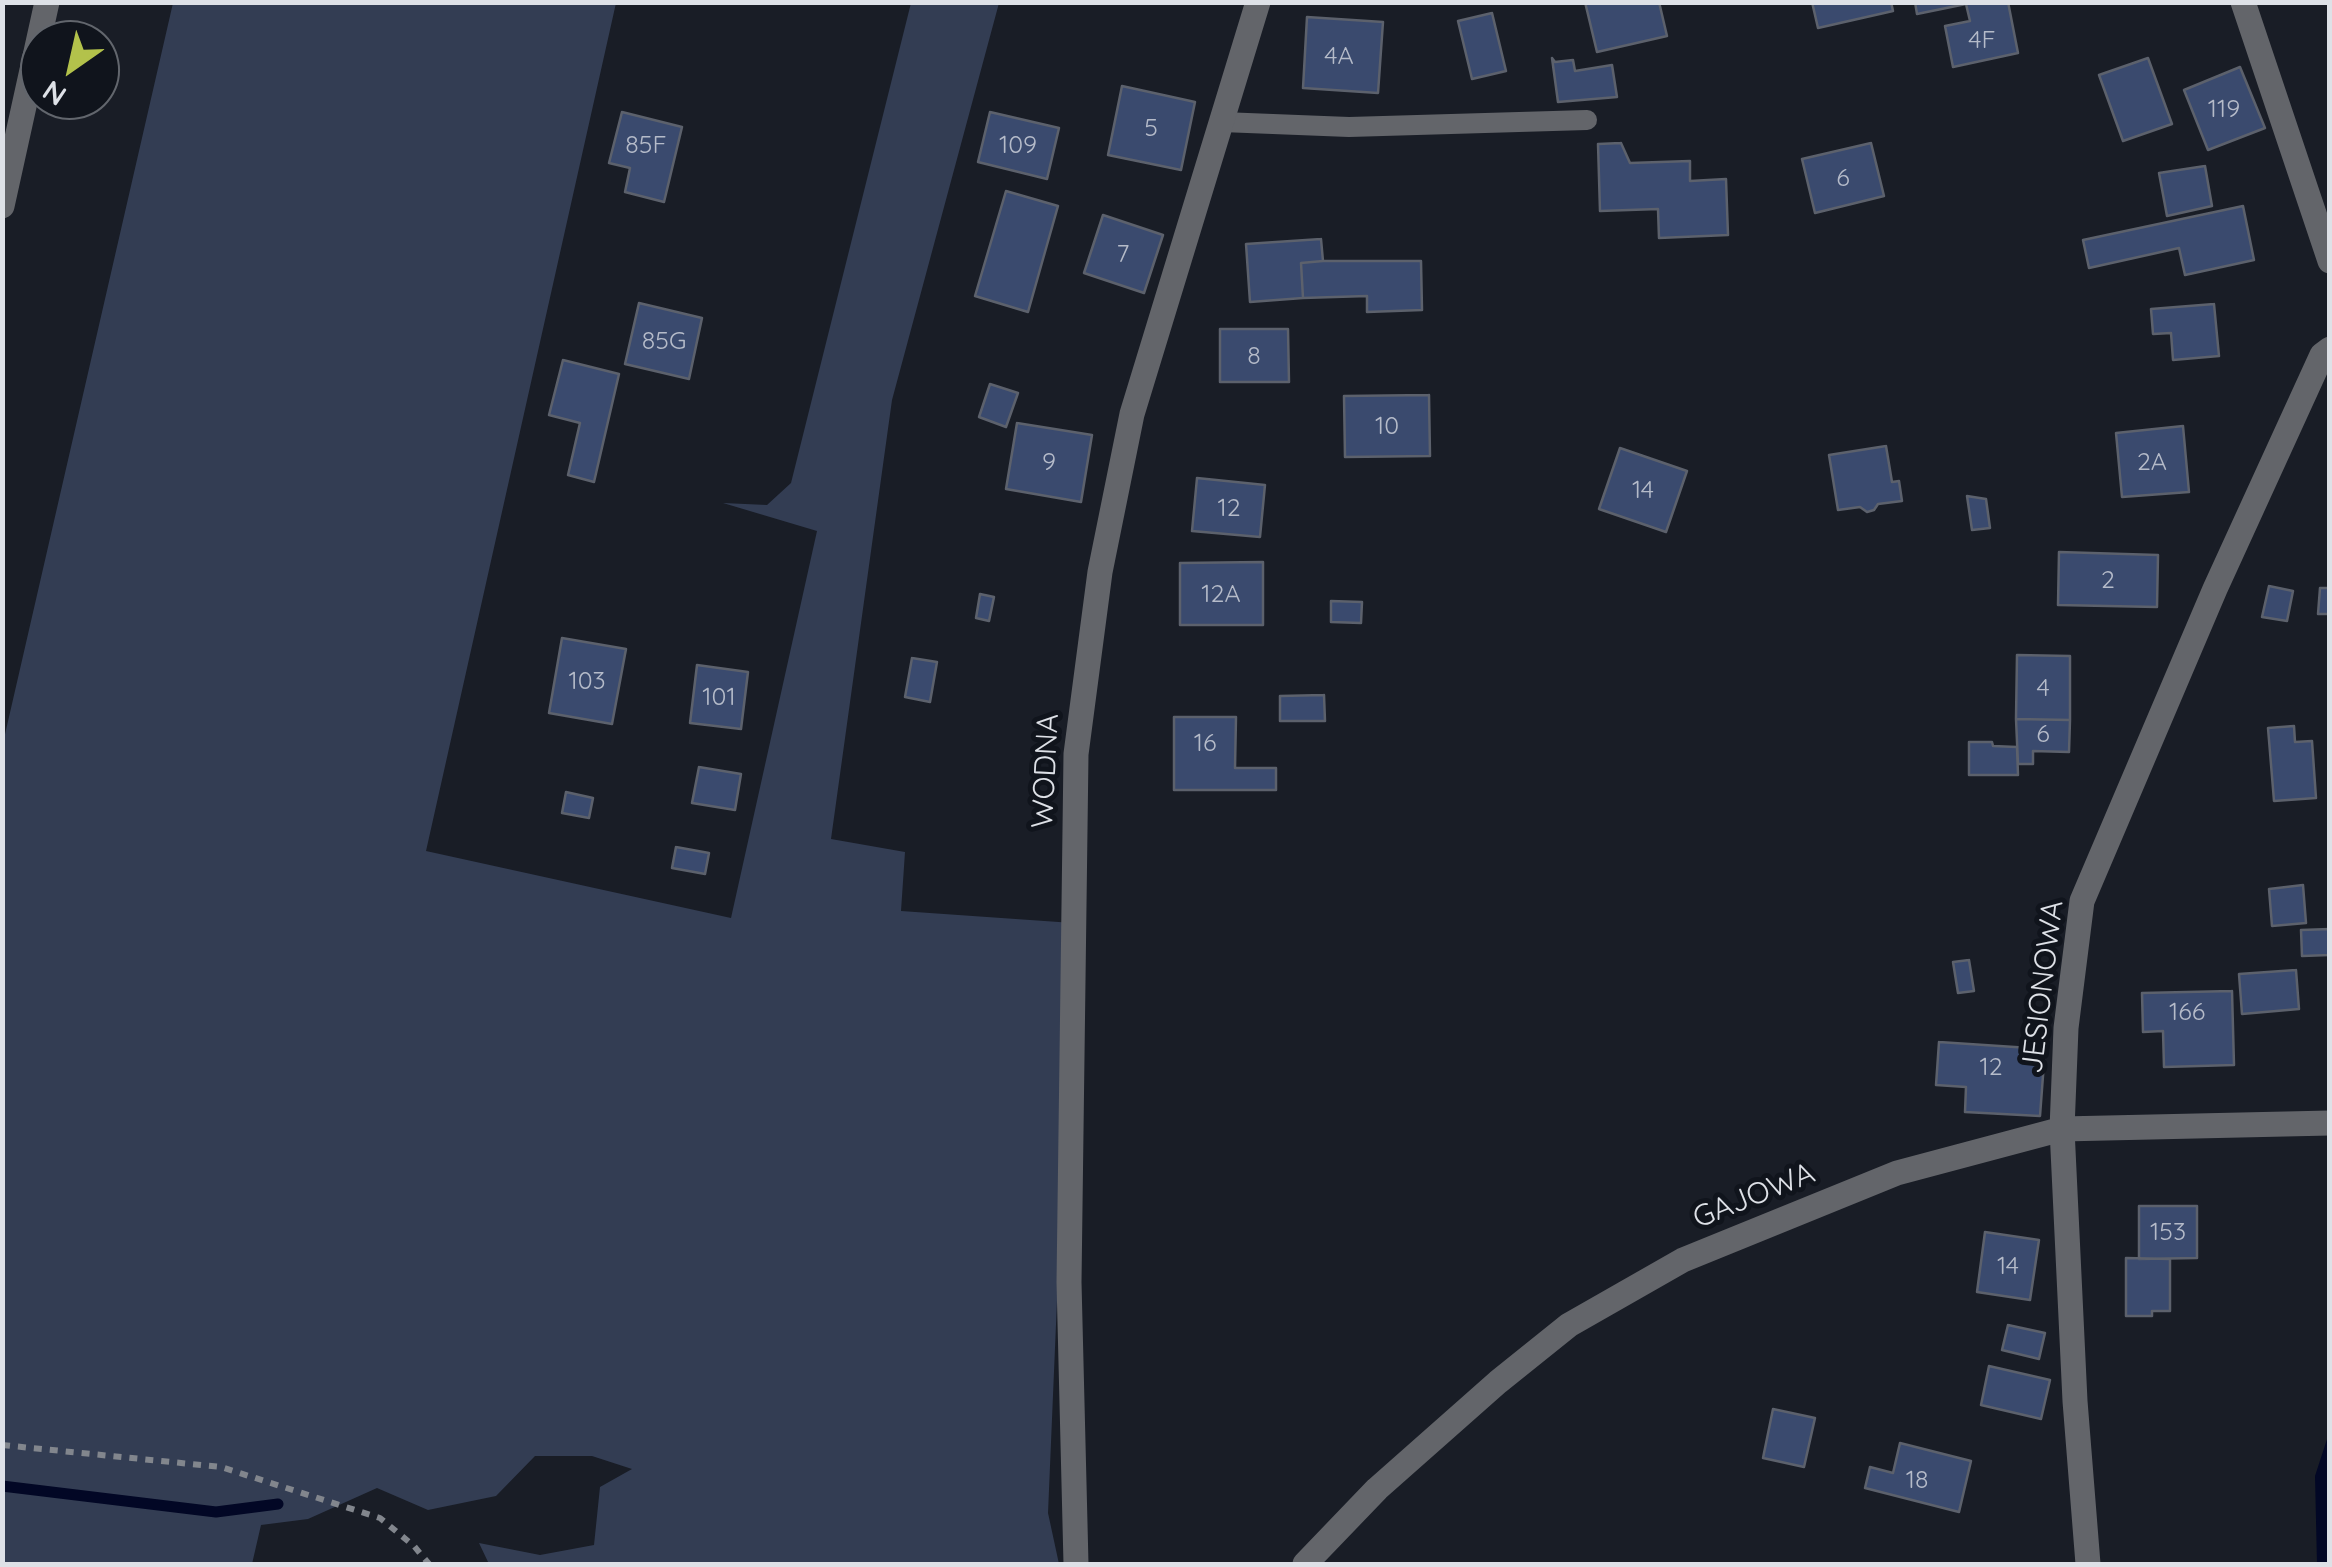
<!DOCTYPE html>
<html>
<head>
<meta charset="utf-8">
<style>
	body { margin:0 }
	#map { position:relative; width:2332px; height:1567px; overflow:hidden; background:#191d26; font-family:Quicksand,sans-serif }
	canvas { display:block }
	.frame { position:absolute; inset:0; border:5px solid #dee1e7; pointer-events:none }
	.north { position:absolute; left:20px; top:20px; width:100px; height:100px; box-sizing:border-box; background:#10141c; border:2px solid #62666d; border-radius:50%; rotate:214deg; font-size:28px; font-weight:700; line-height:40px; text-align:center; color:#dee1e7 }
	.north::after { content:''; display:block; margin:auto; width:35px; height:45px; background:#b3c24b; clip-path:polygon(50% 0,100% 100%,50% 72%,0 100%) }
</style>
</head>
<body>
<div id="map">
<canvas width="2332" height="1567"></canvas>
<div class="frame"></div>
<div class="north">N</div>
</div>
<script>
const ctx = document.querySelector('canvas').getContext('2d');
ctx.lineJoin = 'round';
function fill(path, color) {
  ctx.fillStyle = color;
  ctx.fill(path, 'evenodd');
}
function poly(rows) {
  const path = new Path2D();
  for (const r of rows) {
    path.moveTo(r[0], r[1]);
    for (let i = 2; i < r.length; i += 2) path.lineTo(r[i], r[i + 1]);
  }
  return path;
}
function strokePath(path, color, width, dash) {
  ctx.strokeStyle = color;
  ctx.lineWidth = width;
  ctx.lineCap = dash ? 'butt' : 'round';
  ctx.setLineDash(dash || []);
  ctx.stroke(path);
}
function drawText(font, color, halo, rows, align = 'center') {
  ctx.font = font + ' Quicksand,sans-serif';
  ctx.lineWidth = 10;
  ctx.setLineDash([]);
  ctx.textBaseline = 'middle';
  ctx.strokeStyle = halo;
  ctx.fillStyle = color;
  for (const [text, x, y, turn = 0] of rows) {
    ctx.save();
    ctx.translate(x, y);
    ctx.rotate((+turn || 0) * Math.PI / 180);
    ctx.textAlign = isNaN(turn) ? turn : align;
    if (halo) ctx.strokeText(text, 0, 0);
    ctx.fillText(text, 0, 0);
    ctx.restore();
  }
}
fill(poly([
	[173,3,616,3,426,851,731,918,817,531,723,503,767,505,791,483,911,3,999,3,892,400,831,839,905,852,901,911,1073,923,1048,1513,1059,1564,489,1564,479,1543,540,1555,594,1545,600,1487,632,1469,592,1456,535,1456,496,1496,428,1510,377,1488,308,1519,261,1525,252,1564,3,1564,3,743]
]), '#333d53');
fill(poly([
	[2329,1433,2329,1564,2317,1564,2315,1476]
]), '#020725');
strokePath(poly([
	[2,1486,216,1512,278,1504]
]), '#020725', 11);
const building = poly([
	[1585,2,1659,2,1667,36,1597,52,1585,2],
	[1812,2,1891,2,1893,11,1818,28,1812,2],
	[1915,2,2008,2,2018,53,1953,67,1945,26,1970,21,1966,4,1917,14,1915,2],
	[1492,13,1506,71,1472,79,1458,21,1492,13],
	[1307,17,1383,22,1378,93,1303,88,1307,17],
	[1552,58,1555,62,1573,60,1575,71,1612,65,1617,97,1558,102,1552,58],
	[2148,58,2172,124,2123,141,2099,75,2148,58],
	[2240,67,2265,128,2208,150,2184,90,2240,67],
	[1122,86,1195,102,1181,170,1108,155,1122,86],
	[622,112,682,127,664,202,625,192,630,168,609,163,622,112],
	[990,112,1059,128,1047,179,978,162,990,112],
	[1621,143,1630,163,1690,161,1690,181,1726,179,1728,235,1659,238,1658,209,1600,211,1598,144,1621,143],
	[1871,143,1884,196,1815,213,1802,159,1871,143],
	[2205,166,2212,206,2167,216,2159,173,2205,166],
	[1006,191,1058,206,1028,312,975,296,1006,191],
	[2243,206,2254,260,2185,275,2179,248,2089,268,2083,240,2243,206],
	[1103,215,1163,235,1144,293,1084,273,1103,215],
	[1321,239,1323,261,1301,263,1303,298,1250,302,1246,244,1321,239],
	[1323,261,1421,261,1422,310,1367,312,1367,296,1303,298,1301,263,1323,261],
	[639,303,702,318,689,379,625,364,639,303],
	[2214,304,2219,356,2173,360,2171,333,2153,334,2151,309,2214,304],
	[1220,329,1288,329,1289,382,1220,382,1220,329],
	[563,360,619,374,594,482,568,475,580,423,549,415,563,360],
	[990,384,1018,393,1006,427,979,417,990,384],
	[1429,395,1430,456,1345,457,1344,396,1429,395],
	[1017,423,1092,435,1081,502,1006,489,1017,423],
	[2183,426,2189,492,2122,497,2116,433,2183,426],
	[1886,446,1892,482,1899,481,1902,501,1878,504,1874,510,1867,512,1860,507,1838,510,1829,455,1886,446],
	[1620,448,1687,471,1666,532,1599,509,1620,448],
	[1197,478,1265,485,1260,537,1192,531,1197,478],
	[1967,496,1986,499,1990,528,1972,530,1967,496],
	[2059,552,2158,555,2157,607,2058,605,2059,552],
	[1263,562,1263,625,1180,625,1180,563,1263,562],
	[2269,586,2293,591,2287,621,2262,617,2269,586],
	[2320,588,2330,588,2330,614,2318,614,2320,588],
	[980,594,994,597,989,621,976,618,980,594],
	[1331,601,1362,602,1361,623,1331,622,1331,601],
	[562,638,626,649,612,724,549,713,562,638],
	[2017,655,2070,656,2070,720,2016,719,2017,655],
	[912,658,937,662,930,702,905,697,912,658],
	[697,665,748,672,741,729,690,723,697,665],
	[1324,695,1325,721,1280,721,1280,696,1324,695],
	[1174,717,1236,717,1235,768,1276,768,1276,790,1174,790,1174,717],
	[2016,719,2070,720,2069,752,2033,751,2033,764,2018,764,2016,719],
	[2294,726,2295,742,2312,741,2316,798,2274,801,2268,728,2294,726],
	[1969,742,1992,742,1993,746,2017,747,2018,775,1969,775,1969,742],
	[699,767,741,774,735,810,692,803,699,767],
	[566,792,593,798,589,818,562,813,566,792],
	[676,847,709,853,705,874,672,868,676,847],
	[2303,885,2306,923,2272,926,2269,889,2303,885],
	[2330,929,2330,955,2302,956,2301,930,2330,929],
	[1969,960,1974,991,1958,993,1953,962,1969,960],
	[2296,970,2299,1009,2242,1014,2239,974,2296,970],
	[2232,991,2234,1065,2164,1067,2163,1031,2143,1032,2142,993,2232,991],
	[1939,1042,2045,1049,2040,1116,1965,1112,1966,1087,1936,1085,1939,1042],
	[2139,1206,2197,1206,2197,1258,2139,1259,2139,1206],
	[1985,1232,2039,1240,2030,1300,1977,1292,1985,1232],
	[2126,1258,2170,1259,2170,1311,2152,1311,2152,1316,2126,1316,2126,1258],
	[2008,1325,2045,1333,2039,1359,2002,1350,2008,1325],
	[1989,1366,2050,1380,2041,1419,1981,1405,1989,1366],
	[1773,1409,1815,1418,1804,1467,1763,1458,1773,1409],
	[1900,1443,1971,1461,1959,1512,1865,1488,1870,1467,1893,1473,1900,1443]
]);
fill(building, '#3a4a6e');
strokePath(building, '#5c616c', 2.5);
strokePath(poly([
	[2,1445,221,1467,380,1518,414,1546,429,1564]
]), '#82868d', 6, [8, 8]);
strokePath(poly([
	[1222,122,1349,127,1587,120]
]), '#63656a', 20);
strokePath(poly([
	[2,206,47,2],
	[1076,1564,1069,1282,1076,754,1100,572,1132,414,1258,2],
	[1305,1564,1377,1489,1498,1382,1569,1325,1683,1260,1897,1173,2062,1129,2330,1123],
	[2088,1564,2075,1401,2062,1129,2066,1028,2082,901,2215,589,2322,355,2330,349]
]), '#63656a', 25);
strokePath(poly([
	[2243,2,2330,261]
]), '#63656a', 25);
drawText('25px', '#b5bbc9', null, [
	["4F",1982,40],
	["4A",1339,56],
	["119",2224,109],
	["5",1151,128],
	["85F",646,145],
	["109",1018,145],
	["6",1843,178],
	["7",1123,254],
	["85G",664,341],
	["8",1254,356],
	["10",1387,426],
	["9",1049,462],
	["2A",2152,462],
	["14",1643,490],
	["12",1229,508],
	["2",2108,580],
	["12A",1221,594],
	["103",587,681],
	["4",2043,688],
	["101",719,697],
	["6",2043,734],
	["16",1205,743],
	["166",2187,1012],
	["12",1991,1067],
	["153",2168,1232],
	["14",2008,1266],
	["18",1917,1480]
]);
drawText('30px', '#dee1e7', '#10141c', [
	["WODNA",1046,771,-87],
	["JESIONOWA",2043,987,-83],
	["GAJOWA",1754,1196,-22]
]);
</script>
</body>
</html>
